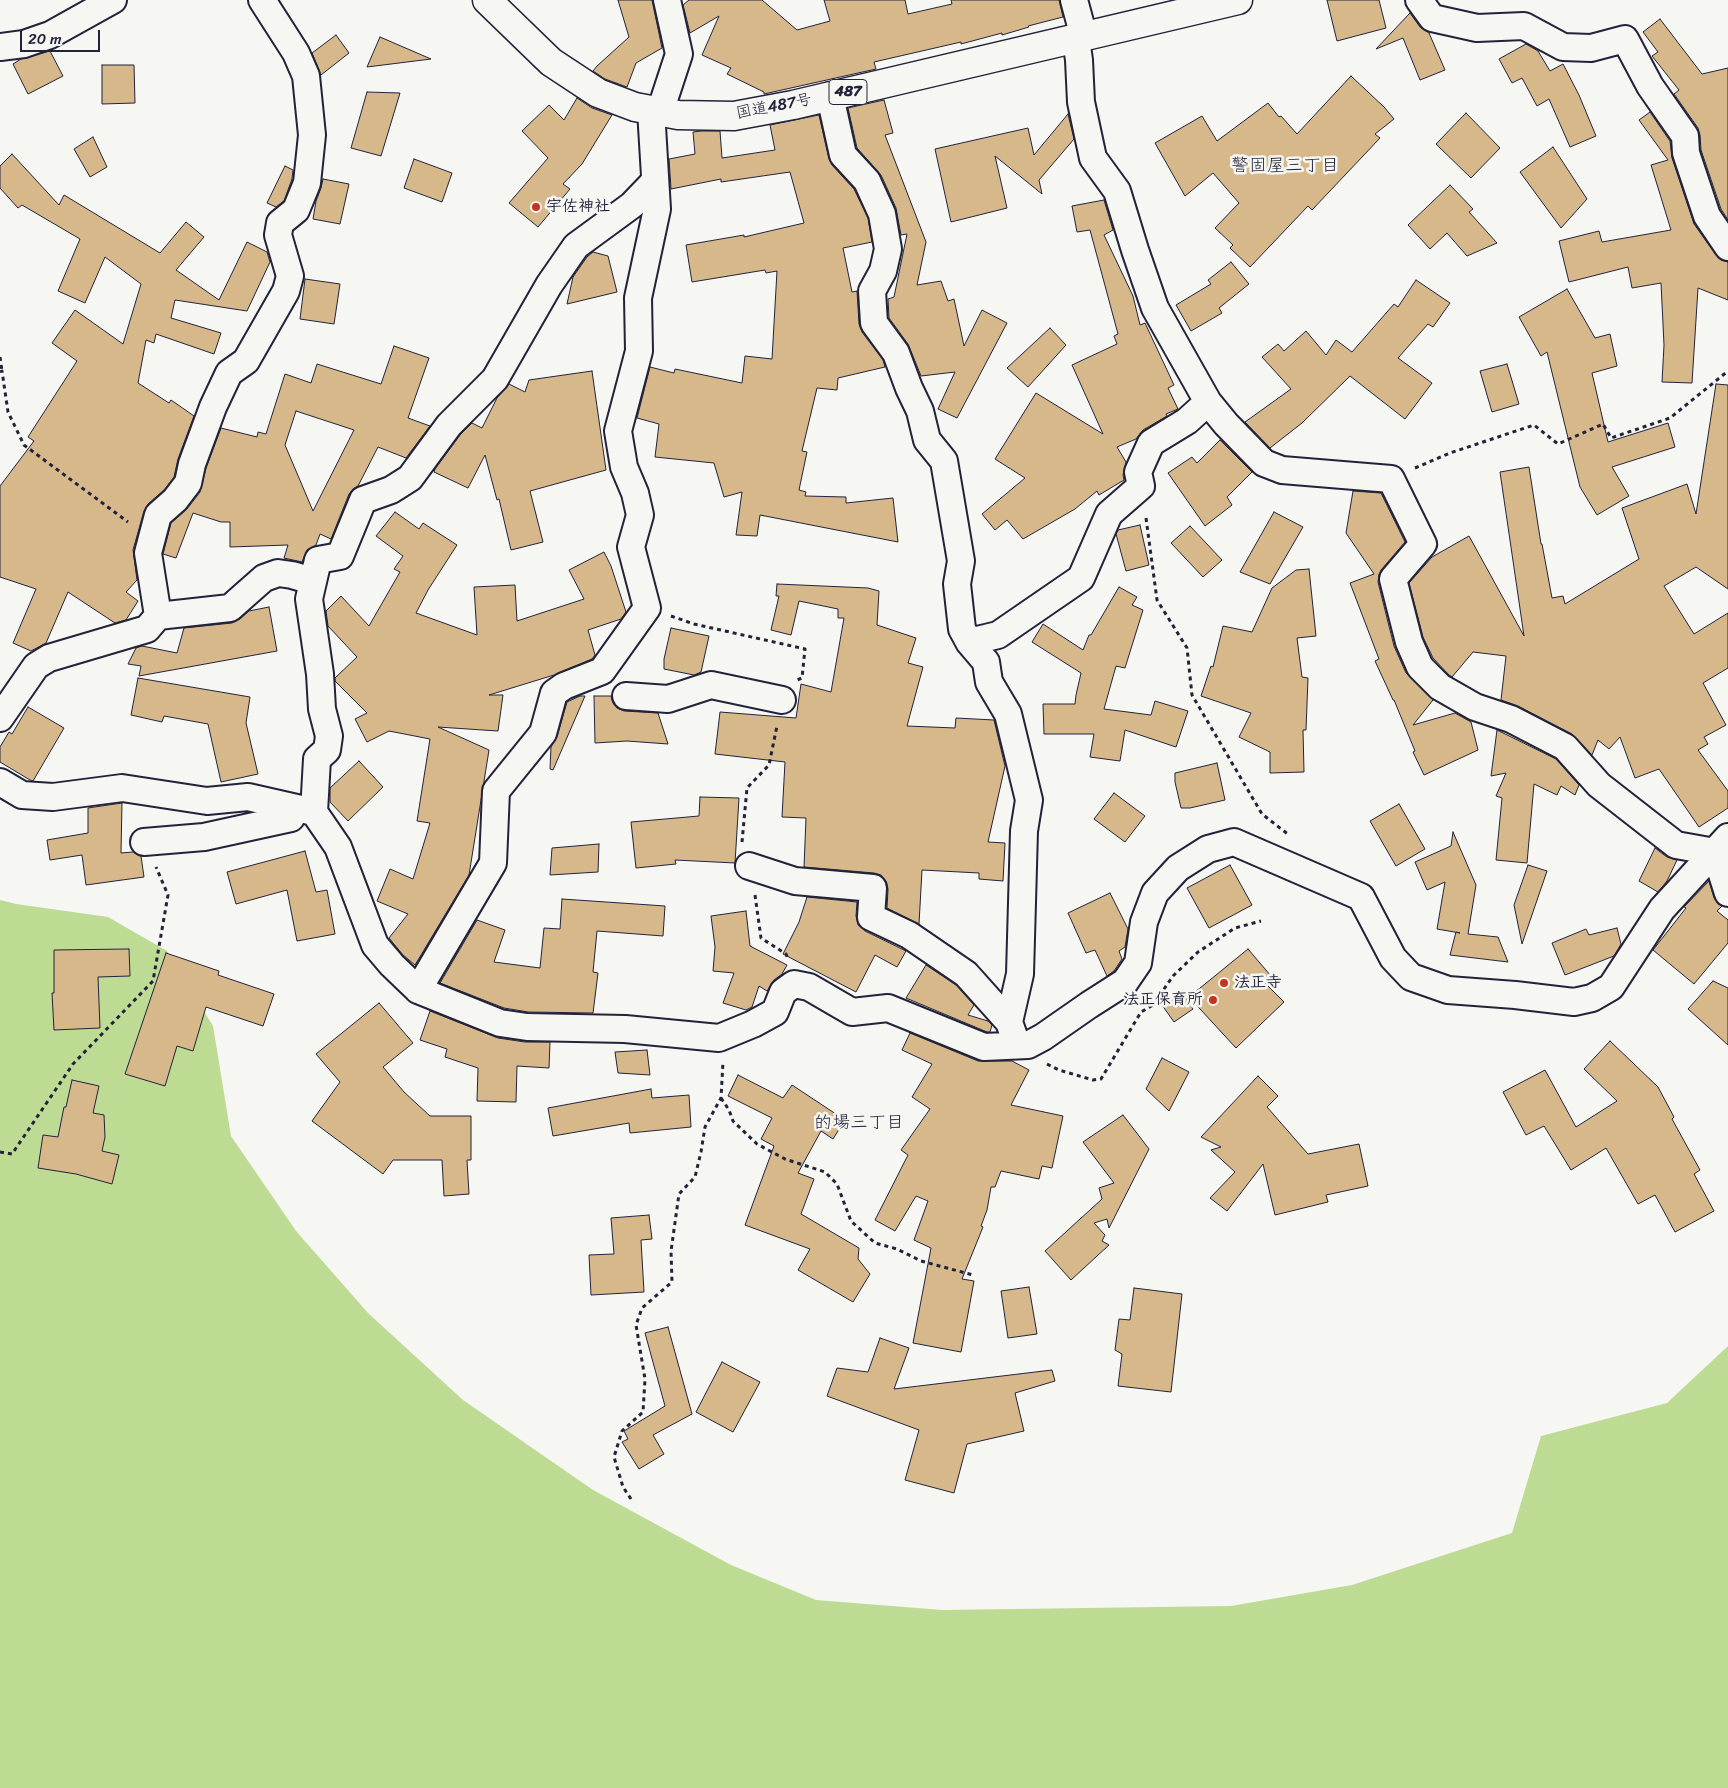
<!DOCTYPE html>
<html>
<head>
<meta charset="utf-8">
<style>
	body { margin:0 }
	#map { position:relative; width:1728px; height:1788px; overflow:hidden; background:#f6f6f2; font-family:Sriracha,sans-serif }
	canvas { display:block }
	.scale { position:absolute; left:20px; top:30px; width:80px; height:22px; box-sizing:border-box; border:2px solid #22223b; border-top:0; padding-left:6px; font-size:15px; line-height:18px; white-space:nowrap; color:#22223b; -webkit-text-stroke:4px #f6f6f2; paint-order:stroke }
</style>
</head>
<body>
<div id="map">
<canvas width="1728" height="1788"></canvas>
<div class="scale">20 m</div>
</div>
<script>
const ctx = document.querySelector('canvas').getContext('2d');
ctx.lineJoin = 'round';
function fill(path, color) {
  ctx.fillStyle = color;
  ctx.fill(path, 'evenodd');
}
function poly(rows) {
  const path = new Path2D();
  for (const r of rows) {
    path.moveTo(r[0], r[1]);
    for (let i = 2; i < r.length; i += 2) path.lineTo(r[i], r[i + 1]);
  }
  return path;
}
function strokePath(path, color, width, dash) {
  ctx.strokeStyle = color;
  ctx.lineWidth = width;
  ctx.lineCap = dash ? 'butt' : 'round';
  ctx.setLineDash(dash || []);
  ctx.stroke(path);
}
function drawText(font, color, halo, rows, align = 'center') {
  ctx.font = font + ' Sriracha,"Klee One",sans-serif';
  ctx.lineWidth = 5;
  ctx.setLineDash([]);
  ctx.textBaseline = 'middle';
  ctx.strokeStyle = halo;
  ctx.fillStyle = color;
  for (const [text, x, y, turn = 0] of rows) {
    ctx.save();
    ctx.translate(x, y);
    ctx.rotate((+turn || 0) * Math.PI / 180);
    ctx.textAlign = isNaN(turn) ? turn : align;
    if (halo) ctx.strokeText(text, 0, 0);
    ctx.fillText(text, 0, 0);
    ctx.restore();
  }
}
fill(poly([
	[0,900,16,904,108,917,167,951,213,1026,231,1136,296,1231,368,1313,463,1400,593,1490,731,1565,816,1600,942,1610,1231,1606,1352,1585,1512,1533,1541,1436,1667,1403,1728,1346,1728,1788,0,1788]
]), '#bddb93');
const building = poly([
	[618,0,652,0,662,48,636,63,627,87,605,79,593,71,597,66,629,37,618,0],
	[689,0,762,0,797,30,830,21,824,0,905,0,908,14,952,4,951,0,1059,0,1063,17,1028,26,1029,27,1002,35,1002,33,961,44,961,42,874,62,876,69,764,94,764,92,727,74,731,68,702,55,719,16,690,33,683,5,689,0],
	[1327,0,1379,0,1386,28,1337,41,1327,0],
	[1410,13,1420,27,1429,33,1445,70,1420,80,1403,38,1376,49,1410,13],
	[1660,19,1702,74,1728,68,1728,220,1721,209,1701,150,1700,135,1698,128,1674,94,1679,90,1652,56,1658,52,1643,32,1660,19],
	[336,35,349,53,321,75,312,53,336,35],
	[380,37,431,59,367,67,380,37],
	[1526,44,1538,51,1550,71,1563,64,1579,95,1596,136,1570,147,1549,99,1537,106,1522,78,1512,83,1499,59,1526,44],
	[50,51,63,76,28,94,13,64,21,59,50,51],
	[102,65,134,65,135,103,102,104,102,65],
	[1351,76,1384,107,1394,119,1375,134,1380,138,1312,210,1308,206,1250,267,1230,248,1233,245,1215,228,1239,203,1213,173,1185,196,1155,143,1202,116,1217,141,1268,103,1279,117,1281,116,1297,134,1351,76],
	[367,92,400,93,381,156,351,148,367,92],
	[577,98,592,108,612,115,582,164,563,184,570,189,538,227,509,203,548,158,522,131,549,105,564,120,577,98],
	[884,100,893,133,885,135,926,242,917,285,941,281,948,301,954,299,964,346,982,310,1007,323,957,418,938,409,955,372,921,376,908,344,889,318,888,299,894,297,907,234,901,235,896,208,881,175,857,148,848,108,884,100],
	[1650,112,1670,141,1672,158,1694,224,1716,255,1721,260,1728,262,1728,300,1698,288,1692,383,1662,382,1664,345,1661,283,1632,288,1628,267,1569,282,1559,241,1599,231,1602,242,1671,230,1651,165,1668,160,1639,120,1650,112],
	[1466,113,1500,148,1471,178,1436,144,1466,113],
	[1068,114,1074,139,1039,180,1042,194,995,156,1007,208,951,222,935,149,1028,128,1034,155,1068,114],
	[819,115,829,159,832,165,854,189,868,218,872,242,843,248,852,292,857,291,859,324,862,332,883,360,885,367,838,378,837,390,817,388,802,451,807,452,799,490,806,492,805,496,846,497,846,503,893,498,898,542,760,515,757,536,736,535,742,492,724,497,714,463,655,457,659,424,637,418,650,367,674,373,675,369,742,383,745,356,772,359,777,271,766,273,765,270,692,282,686,245,744,235,744,237,804,223,790,172,721,182,721,179,671,189,669,159,695,154,693,132,702,131,720,131,722,158,775,150,770,125,819,115],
	[93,137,107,167,90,177,74,149,93,137],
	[1553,147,1587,199,1561,228,1520,172,1553,147],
	[12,154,59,205,64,195,160,253,186,222,204,237,176,270,219,300,247,242,267,252,270,262,247,311,175,300,171,318,221,333,214,354,156,334,154,343,146,340,138,383,169,403,171,400,194,416,178,459,174,477,164,490,148,504,144,511,133,550,137,580,126,592,138,601,126,620,115,623,68,592,46,643,31,651,13,643,36,589,0,577,0,486,34,441,28,437,77,361,52,343,75,310,123,344,141,284,105,257,85,303,58,291,80,239,22,205,18,208,0,188,0,166,12,154],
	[414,159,452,173,442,202,404,188,414,159],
	[285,166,293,170,292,179,284,201,276,207,267,203,285,166],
	[323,179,349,184,340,224,313,219,316,201,321,188,323,179],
	[1450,185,1473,209,1469,212,1497,243,1467,256,1447,233,1430,249,1408,225,1450,185],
	[1104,200,1113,230,1104,235,1133,296,1140,325,1145,323,1174,385,1168,388,1178,409,1166,414,1167,416,1143,430,1136,439,1117,447,1126,462,1123,475,1124,480,1099,495,1097,491,1075,509,1023,539,1007,520,995,530,982,514,1025,478,995,459,1036,393,1103,434,1072,365,1117,344,1114,336,1118,334,1090,230,1077,232,1072,206,1104,200],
	[593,252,608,256,617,292,567,304,573,277,587,257,593,252],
	[1231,262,1249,284,1219,308,1222,313,1191,331,1176,305,1211,284,1208,280,1231,262],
	[305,279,340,284,334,324,300,319,305,279],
	[1416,280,1450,303,1433,327,1428,324,1398,358,1432,383,1405,419,1350,376,1302,423,1270,448,1245,422,1291,389,1262,357,1278,344,1284,351,1306,331,1326,355,1336,340,1352,352,1394,304,1398,307,1416,280],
	[1567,289,1595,338,1610,334,1617,366,1592,373,1608,442,1668,423,1675,447,1612,467,1629,496,1597,515,1580,487,1547,352,1541,356,1519,317,1567,289],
	[1050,328,1066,345,1028,387,1007,368,1050,328],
	[394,346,429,358,408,418,430,426,406,458,378,447,358,486,353,489,349,494,331,539,320,534,316,545,307,550,302,562,284,558,288,545,230,547,230,522,221,522,193,513,176,558,163,554,171,523,187,509,200,492,206,468,221,428,257,437,258,432,266,434,285,374,311,383,317,364,381,384,394,346],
	[296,411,354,430,313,511,285,445,296,411],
	[1507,364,1519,404,1492,412,1480,371,1507,364],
	[592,371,606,470,530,491,543,542,511,550,499,499,497,500,485,455,468,488,434,472,435,469,460,435,472,423,482,428,497,398,509,384,525,392,529,380,592,371],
	[1716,384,1728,385,1728,589,1696,567,1664,586,1694,634,1728,613,1728,668,1703,683,1726,725,1704,737,1708,744,1698,750,1728,791,1728,808,1699,827,1659,769,1635,778,1620,737,1609,749,1598,740,1592,755,1572,734,1518,706,1501,700,1506,656,1473,652,1452,677,1449,675,1433,658,1423,637,1409,583,1432,557,1469,536,1524,636,1500,472,1529,467,1541,544,1542,544,1552,598,1563,596,1565,604,1639,559,1622,508,1687,484,1696,514,1716,384],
	[1220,440,1252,472,1227,497,1232,505,1205,526,1168,473,1192,457,1197,463,1220,440],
	[1353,491,1381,493,1405,542,1381,570,1379,575,1378,582,1394,646,1406,673,1433,700,1413,725,1455,713,1471,722,1478,750,1424,775,1413,752,1415,751,1394,700,1393,700,1375,661,1379,659,1350,583,1374,574,1346,533,1353,491],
	[395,512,419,529,423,523,457,545,428,590,416,613,477,635,474,587,515,585,517,621,584,599,569,570,604,552,611,566,626,612,621,619,588,630,595,655,592,659,554,675,489,695,503,695,498,731,438,727,489,750,469,875,415,965,403,955,389,938,408,914,377,901,390,869,413,879,430,823,417,821,430,739,389,731,367,742,355,719,367,713,335,681,335,678,357,657,328,626,326,611,341,596,369,626,400,572,394,569,403,556,376,536,395,512],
	[1274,512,1303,527,1270,584,1240,572,1274,512],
	[1140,525,1149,565,1126,571,1116,534,1118,530,1140,525],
	[1190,526,1222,560,1203,577,1171,543,1190,526],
	[1309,569,1316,636,1297,638,1302,677,1308,678,1306,730,1303,730,1304,772,1270,773,1270,752,1239,737,1251,713,1201,696,1211,666,1213,667,1223,626,1252,632,1272,588,1296,570,1309,569],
	[777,584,868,588,879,591,877,625,916,638,908,663,923,667,907,726,955,728,956,718,994,720,1005,766,988,842,1005,843,1003,881,979,879,979,873,922,870,919,924,887,908,888,889,886,881,881,875,874,873,804,867,806,818,782,817,785,762,715,754,720,712,796,718,801,684,831,692,844,618,838,618,838,609,799,601,791,635,771,630,779,596,776,596,777,584],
	[1119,587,1137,597,1132,605,1143,610,1125,668,1116,666,1104,709,1151,715,1155,701,1188,711,1176,747,1125,730,1120,761,1090,757,1094,734,1044,734,1043,704,1075,704,1076,695,1081,673,1032,642,1043,624,1083,650,1089,635,1091,635,1119,587],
	[269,607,277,651,139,676,141,666,128,664,136,648,142,646,177,653,184,628,232,623,240,619,249,611,269,607],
	[671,628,709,636,701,672,694,675,664,669,664,659,671,628],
	[138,678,250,697,246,723,258,774,221,782,208,724,164,716,162,722,131,715,138,678],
	[580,696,585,696,553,770,550,769,551,747,557,737,567,702,580,696],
	[594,696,611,696,613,703,617,708,624,711,658,713,668,744,627,741,595,743,594,696],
	[28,707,64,728,33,781,30,780,0,762,0,747,9,732,12,734,28,707],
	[1497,730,1556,759,1579,785,1575,795,1561,786,1557,795,1534,784,1527,863,1496,860,1502,798,1496,796,1506,773,1491,776,1497,730],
	[359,761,383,787,348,821,330,802,330,788,359,761],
	[1217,763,1225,800,1190,808,1181,808,1175,782,1175,773,1217,763],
	[1114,793,1145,816,1125,842,1094,819,1114,793],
	[700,797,739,798,735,863,675,860,676,864,636,868,631,822,699,816,700,797],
	[122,803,121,853,133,852,141,856,144,877,86,885,82,855,50,860,47,840,88,833,88,808,122,803],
	[1399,804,1425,849,1396,866,1370,821,1399,804],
	[1453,832,1476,885,1468,934,1498,937,1508,962,1450,955,1456,932,1460,933,1437,929,1445,882,1427,890,1415,862,1451,846,1453,832],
	[599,844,598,872,550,875,552,848,599,844],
	[1655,848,1667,857,1677,860,1667,881,1658,892,1639,881,1655,848],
	[305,851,316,892,327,890,335,934,297,941,287,890,236,904,227,872,305,851],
	[1230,865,1252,905,1209,928,1187,888,1230,865],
	[1528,865,1547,871,1522,944,1514,905,1528,865],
	[1709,881,1714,898,1718,904,1722,906,1717,911,1728,920,1728,943,1694,984,1653,950,1686,908,1684,907,1709,881],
	[1110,893,1128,929,1125,947,1119,951,1122,959,1114,971,1107,976,1095,950,1086,953,1068,913,1110,893],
	[807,897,857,902,856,916,858,925,865,931,906,951,897,967,875,955,856,992,783,954,799,922,807,897],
	[562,899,665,906,663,936,597,931,593,972,598,973,593,1013,528,1012,504,1008,440,983,477,920,505,930,494,962,540,968,544,928,560,929,562,899],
	[746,911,750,946,787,965,782,974,774,980,767,991,759,986,752,1007,746,1010,723,1003,734,973,713,971,715,947,711,916,746,911],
	[1617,928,1621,944,1614,956,1565,975,1552,943,1586,929,1589,935,1617,928],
	[129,949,130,976,98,977,100,1028,54,1030,52,993,54,993,54,950,129,949],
	[1248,949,1271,976,1264,982,1284,1002,1236,1048,1189,997,1248,949],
	[166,953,219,971,218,975,274,994,263,1026,206,1007,193,1051,177,1046,165,1086,125,1074,166,953],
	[926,965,956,985,974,1005,968,1015,988,1021,992,1025,990,1032,987,1032,906,998,926,965],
	[1713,981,1728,988,1728,1045,1688,1009,1713,981],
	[1182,992,1193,1009,1174,1022,1162,1005,1182,992],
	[379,1003,413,1043,383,1067,404,1092,430,1116,471,1116,471,1160,467,1160,469,1194,444,1196,442,1160,393,1160,383,1174,312,1121,340,1082,316,1054,379,1003],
	[430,1011,498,1038,525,1042,550,1042,549,1068,517,1066,516,1102,477,1101,478,1068,445,1057,447,1049,420,1040,430,1011],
	[910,1033,978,1061,1012,1061,1029,1070,1011,1105,1063,1116,1052,1168,1042,1166,1039,1179,1001,1171,995,1187,991,1187,987,1210,981,1226,983,1227,962,1279,974,1281,961,1352,913,1343,931,1248,914,1240,928,1201,916,1196,895,1231,875,1220,908,1155,901,1150,930,1109,912,1097,932,1064,902,1050,910,1033],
	[1610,1041,1658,1087,1674,1117,1672,1119,1700,1170,1694,1174,1714,1211,1675,1232,1655,1195,1638,1204,1606,1148,1571,1170,1544,1126,1526,1135,1503,1092,1545,1070,1576,1127,1617,1101,1584,1069,1610,1041],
	[647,1050,650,1075,618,1073,615,1052,647,1050],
	[1162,1058,1189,1072,1169,1111,1146,1089,1162,1058],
	[738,1075,783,1098,792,1085,845,1120,833,1139,821,1131,798,1173,814,1179,801,1214,859,1248,858,1259,870,1274,853,1302,798,1270,810,1249,745,1225,774,1146,761,1139,772,1118,728,1096,738,1075],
	[1258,1076,1278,1096,1267,1107,1308,1154,1359,1144,1368,1186,1326,1195,1328,1202,1275,1215,1263,1164,1227,1211,1210,1198,1235,1172,1211,1150,1221,1147,1201,1137,1258,1076],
	[72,1080,99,1086,93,1113,104,1115,105,1137,102,1151,119,1155,112,1184,76,1174,38,1168,43,1135,58,1137,64,1107,66,1107,72,1080],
	[651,1089,652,1098,689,1095,691,1127,630,1133,629,1123,553,1136,548,1108,651,1089],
	[1123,1115,1149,1149,1109,1228,1107,1219,1094,1223,1105,1235,1102,1241,1109,1245,1071,1280,1045,1251,1102,1199,1099,1188,1114,1183,1083,1142,1123,1115],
	[649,1215,652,1239,641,1240,644,1292,591,1295,589,1255,614,1254,611,1218,649,1215],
	[1029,1287,1037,1334,1008,1338,1001,1291,1029,1287],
	[1134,1288,1182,1294,1171,1392,1118,1386,1122,1354,1115,1350,1119,1319,1130,1320,1134,1288],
	[668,1327,692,1414,653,1435,664,1454,639,1469,622,1442,628,1439,624,1431,665,1406,645,1333,668,1327],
	[880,1338,909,1348,894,1389,1052,1370,1055,1381,1015,1393,1024,1431,967,1444,954,1493,905,1480,919,1430,827,1396,837,1368,868,1372,880,1338],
	[722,1362,760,1382,733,1432,696,1412,722,1362]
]);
fill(building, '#d6b88a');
strokePath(building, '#22223b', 1);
const minor = poly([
	[1074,0,1084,37],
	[1419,0,1432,18,1477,28,1524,26,1563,47,1591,48,1625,39,1650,86,1685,136,1686,153,1707,216,1728,247],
	[1076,39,1079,60,1081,102,1093,158,1117,191,1135,250,1155,308,1208,402,1226,424,1264,463,1282,470,1391,479,1423,544,1393,579,1409,642,1420,667,1440,687,1475,707,1511,719,1565,747,1599,785,1676,845,1715,852],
	[0,47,24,44,50,35,113,0],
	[830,96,843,155,867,181,882,214,888,249,883,271,872,291,874,323,896,353,909,388,920,411,927,440,944,461,961,561,957,584,962,629,969,642,986,662,989,682,1008,714,1029,800,1024,831,1020,974,1009,1022,1017,1045],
	[660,112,679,54,667,0],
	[158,616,230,608,264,578,278,573,292,575,313,581],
	[969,642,998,635,1081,578,1109,514,1141,486,1138,472,1151,443,1187,421,1208,402],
	[626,696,668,699,711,685,782,700],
	[0,718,36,666,49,658,147,629,158,616,148,553,158,515,175,500,188,483,192,464,213,407,229,373,246,361,286,291,290,276,278,235,280,223,296,210,307,183,312,135,306,76,296,53,262,0],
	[0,782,22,795,53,797,122,788,207,801,248,797,314,812,338,847,375,945,392,965,418,990,500,1023,527,1027,625,1029,719,1038,753,1024,775,1012,783,992,794,984,809,987,852,1012,888,1008,984,1047,1028,1045,1043,1037,1089,1005,1125,982,1138,963,1144,922,1155,893,1178,868,1208,849,1234,842,1361,897,1393,958,1411,977,1448,990,1515,995,1574,1002,1592,998,1611,987,1662,909,1728,837],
	[314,812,317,759,327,750,329,736,322,709,320,674,309,599,318,560,340,556,363,500,391,490,410,478,449,425,495,379,549,285,576,246,632,205,655,181],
	[144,842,204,837,291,818],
	[1715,852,1728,893],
	[749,866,795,881,873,888,871,917,909,935,966,974,1009,1022],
	[418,990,493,863,496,791,543,733,554,693,564,686,602,671,647,608,631,547,640,515,635,493,624,467,618,431,639,351,638,298,657,209,651,110]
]);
const highway = poly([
	[487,0,551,62,598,93,635,107,678,115,734,116,793,105,1238,0]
]);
strokePath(minor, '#22223b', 30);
strokePath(highway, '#22223b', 31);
strokePath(poly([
	[0,357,2,371],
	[0,372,2,371,8,412,24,445,128,522],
	[1415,468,1450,453,1534,425,1558,444,1603,424,1611,438,1670,418,1728,371],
	[1146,518,1157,600,1187,648,1192,695,1262,814,1289,835],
	[671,616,694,624,805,649,802,678,797,680],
	[742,842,747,788,769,765,777,726],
	[755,895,761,938,786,954,788,959],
	[1047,1064,1059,1070,1093,1080,1101,1079,1141,1012,1153,1005,1173,976,1198,952,1235,928,1261,921],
	[721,1098,729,1110,733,1121,757,1144,785,1159,825,1172,837,1184,851,1221,875,1243,897,1249,921,1261,973,1275],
	[0,1152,12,1154,73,1064,153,981,168,895,156,867],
	[631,1499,623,1487,614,1457,622,1431,643,1412,645,1379,636,1325,642,1308,672,1282,671,1251,679,1194,695,1177,701,1152,705,1127,721,1098,723,1062]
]), '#22223b', 3, [4, 4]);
strokePath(minor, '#f6f6f2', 26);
strokePath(highway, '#f6f6f2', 28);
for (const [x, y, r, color] of [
	[536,207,5,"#c8321e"],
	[1224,983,5,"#c8321e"],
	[1213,1000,5,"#c8321e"]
]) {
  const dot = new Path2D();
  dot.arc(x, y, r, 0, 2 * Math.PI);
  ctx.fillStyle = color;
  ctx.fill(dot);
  strokePath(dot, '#f6f6f2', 2);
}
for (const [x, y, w] of [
	[848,92,38]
]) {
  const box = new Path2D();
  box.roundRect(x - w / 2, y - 12.5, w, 25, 4);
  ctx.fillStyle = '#f6f6f2';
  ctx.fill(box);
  strokePath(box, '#22223b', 1);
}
drawText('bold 15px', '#22223b', null, [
	["487",848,92]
]);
drawText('16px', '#22223b', '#f6f6f2', [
	["国道487号",774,107,-11]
]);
drawText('bold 16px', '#22223b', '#f6f6f2', [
	["宇佐神社",546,207],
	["法正寺",1234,983],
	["法正保育所",1203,1000,"right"]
], 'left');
drawText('18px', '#22223b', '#f6f6f2', [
	["警固屋三丁目",1285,166],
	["的場三丁目",859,1123]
]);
</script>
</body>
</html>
